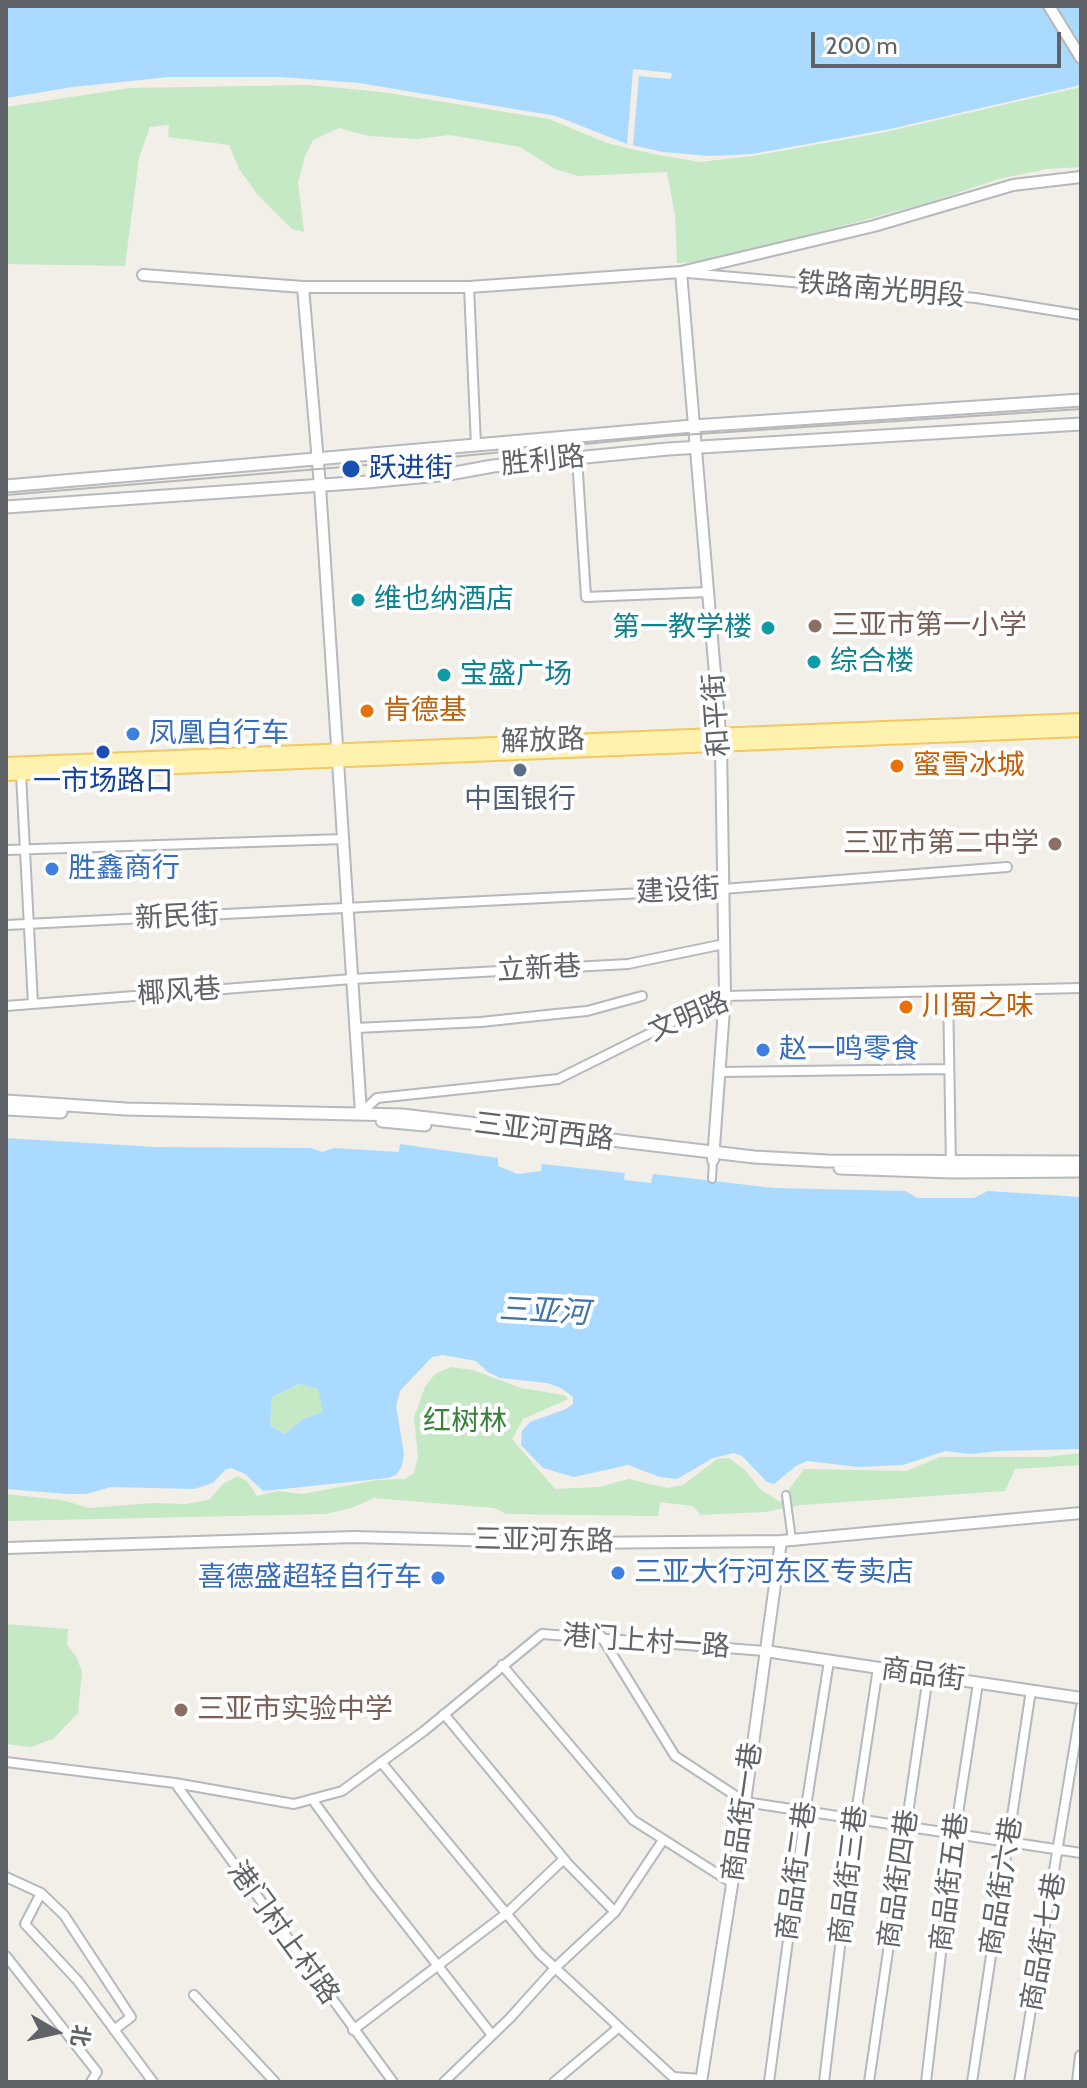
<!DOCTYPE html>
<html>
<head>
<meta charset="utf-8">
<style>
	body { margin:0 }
	#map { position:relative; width:1087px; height:2088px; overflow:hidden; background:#f1efe8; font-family:Cabin,"Noto Sans SC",sans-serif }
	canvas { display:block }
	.frame { position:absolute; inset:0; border:8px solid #5f6368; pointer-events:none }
	.north { position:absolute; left:16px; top:1992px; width:80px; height:80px; -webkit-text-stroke:6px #fff; paint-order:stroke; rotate:99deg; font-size:22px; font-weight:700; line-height:32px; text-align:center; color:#5f6368 }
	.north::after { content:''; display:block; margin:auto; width:28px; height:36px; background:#5f6368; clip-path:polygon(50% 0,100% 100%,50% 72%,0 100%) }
	.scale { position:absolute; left:811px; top:32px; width:250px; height:36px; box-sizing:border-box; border:4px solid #5f6368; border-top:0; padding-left:10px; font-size:24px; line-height:28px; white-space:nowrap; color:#5f6368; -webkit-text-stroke:6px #fff; paint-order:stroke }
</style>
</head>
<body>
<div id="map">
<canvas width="1087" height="2088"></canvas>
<div class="frame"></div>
<div class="north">北</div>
<div class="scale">200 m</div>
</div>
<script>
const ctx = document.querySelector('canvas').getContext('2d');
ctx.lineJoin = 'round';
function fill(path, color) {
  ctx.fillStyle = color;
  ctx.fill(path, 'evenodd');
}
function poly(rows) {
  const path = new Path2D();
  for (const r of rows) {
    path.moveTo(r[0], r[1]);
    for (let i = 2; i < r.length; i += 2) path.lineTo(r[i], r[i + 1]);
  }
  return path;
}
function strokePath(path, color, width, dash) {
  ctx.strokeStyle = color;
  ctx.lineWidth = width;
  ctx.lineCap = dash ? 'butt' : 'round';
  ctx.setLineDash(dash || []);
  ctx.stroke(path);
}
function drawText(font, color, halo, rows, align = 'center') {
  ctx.font = font + ' Cabin,"Noto Sans SC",sans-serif';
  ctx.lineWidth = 8;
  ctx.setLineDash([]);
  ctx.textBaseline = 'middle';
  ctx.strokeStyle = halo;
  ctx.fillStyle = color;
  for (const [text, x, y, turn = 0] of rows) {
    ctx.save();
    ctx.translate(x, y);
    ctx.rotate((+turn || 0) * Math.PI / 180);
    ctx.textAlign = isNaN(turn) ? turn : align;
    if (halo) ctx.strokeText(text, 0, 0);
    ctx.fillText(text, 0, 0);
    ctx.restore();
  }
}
fill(poly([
	[308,85,382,92,549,119,607,143,653,154,700,162,753,156,881,133,1081,87,1081,167,1047,169,998,179,931,202,835,228,698,262,677,263,675,215,667,172,579,176,555,169,520,147,450,135,416,139,369,136,339,128,313,140,305,156,298,183,304,232,292,229,258,195,239,169,229,145,168,137,169,125,150,127,139,158,125,266,6,264,6,107,130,88],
	[451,1367,473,1370,521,1388,564,1395,568,1399,523,1419,512,1439,555,1489,599,1487,629,1479,667,1488,683,1485,717,1459,729,1458,746,1471,760,1489,780,1502,804,1469,906,1471,940,1457,1046,1457,1081,1453,1081,1465,1015,1469,1005,1491,801,1505,764,1512,701,1515,692,1506,660,1502,658,1516,506,1514,495,1508,374,1498,351,1508,326,1514,6,1521,6,1494,62,1500,89,1508,152,1503,186,1504,209,1500,223,1484,237,1476,247,1481,257,1496,277,1491,303,1494,377,1480,405,1479,414,1473,418,1457,414,1417,425,1387,435,1374],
	[300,1384,318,1389,324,1412,303,1419,285,1434,270,1425,272,1397],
	[6,1624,68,1629,67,1645,76,1656,82,1672,78,1713,53,1739,31,1747,6,1744]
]), '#c5e8c5');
fill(poly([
	[6,6,1081,6,1081,85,890,129,752,154,709,156,663,152,627,144,556,116,359,83,282,77,169,77,73,87,6,98],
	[6,1138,155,1147,311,1148,322,1152,334,1148,399,1152,400,1144,498,1158,498,1166,518,1174,541,1171,542,1164,625,1173,624,1180,651,1183,653,1174,774,1188,905,1191,918,1198,974,1198,988,1191,1081,1197,1081,1449,999,1451,971,1454,945,1451,903,1465,858,1467,807,1461,796,1466,774,1484,767,1482,742,1456,734,1453,713,1458,677,1479,660,1477,628,1465,574,1477,543,1468,521,1445,522,1431,530,1422,566,1409,573,1404,573,1397,561,1388,547,1383,500,1378,488,1372,476,1361,443,1355,432,1357,400,1391,396,1406,404,1454,402,1466,396,1475,388,1478,263,1491,245,1474,231,1468,225,1470,213,1483,194,1489,111,1487,86,1494,67,1494,6,1489],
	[299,1384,318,1389,323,1412,303,1419,285,1434,270,1425,272,1397]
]), '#aadaff');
fill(poly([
	[633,69,672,73,671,79,639,76,633,145,627,144]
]), '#f1efe8');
const pedestrian = poly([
	[712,1179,713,1160],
	[786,1495,792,1540]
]);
const minor = poly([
	[688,273,976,298,1081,315],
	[469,287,476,445],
	[577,458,586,597,708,592],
	[21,774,33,1004],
	[6,850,344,839],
	[6,925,723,889,1007,867],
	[948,991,951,1167],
	[6,1006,352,979,628,964,724,944],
	[356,1028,481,1022,556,1014,587,1011,642,996],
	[720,1072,949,1069],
	[361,1113,377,1098,558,1079,725,996,1081,988],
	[601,1636,675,1756,745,1802,1081,1853],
	[502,1665,633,1820,732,1883],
	[444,1714,569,1865,615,1912],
	[6,1762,175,1783,294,1804,342,1791,424,1731,542,1634,765,1651],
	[381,1762,539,1953,673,2077,701,2079],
	[175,1783,393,2082],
	[312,1799,374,1884,492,2035],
	[6,1877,41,1893,25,1924,78,1981,153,2082],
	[41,1893,64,1915,131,2017,114,2030],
	[6,1956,97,2072,91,2082],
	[194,1995,275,2082],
	[353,2030,507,1913,564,1859],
	[444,2082,510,2018,556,1967,615,1912,663,1840],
	[554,2082,618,2028],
	[769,2082,805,1813,829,1661],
	[824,2082,855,1820,878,1668],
	[869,2082,928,1676],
	[926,2082,955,1833,978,1683],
	[972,2082,1031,1690],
	[1019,2082,1081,1707]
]);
const tertiary = poly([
	[1049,6,1081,58],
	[681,272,721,745,725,996,713,1160],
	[143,275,303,287,469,287,681,272,874,226,1013,185,1081,177],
	[303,287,320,486,361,1113],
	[6,1548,354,1537,574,1543,781,1541,1081,1513],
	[765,1651,1081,1698],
	[701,2082,745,1802,781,1541],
	[1078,2082,1081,2056]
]);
const secondary = poly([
	[6,486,693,426,1081,400],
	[6,507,367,482,449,474,493,466,668,449,1081,424],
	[6,1101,126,1109,402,1115,754,1157,827,1161,1081,1162],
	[6,1109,61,1112],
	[382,1121,425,1125],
	[840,1168,952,1172,1081,1171]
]);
const primary = poly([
	[6,764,1081,720],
	[6,774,1081,730]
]);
strokePath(pedestrian, '#b5b8bc', 10);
strokePath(minor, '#b5b8bc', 12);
strokePath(tertiary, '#b5b8bc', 14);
strokePath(secondary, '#b6babf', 15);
strokePath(primary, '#f2c960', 16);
strokePath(pedestrian, '#fff', 6);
strokePath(minor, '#fff', 8);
strokePath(tertiary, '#fff', 10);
strokePath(secondary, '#fff', 11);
strokePath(primary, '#fff2af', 12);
strokePath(poly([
	[6,495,379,464,667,436,1081,409]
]), '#b6b7b8', 2);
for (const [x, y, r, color] of [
	[351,469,10,"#1a4fb4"],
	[358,600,8,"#0f9aa8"],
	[815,626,8,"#8d6e63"],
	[768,628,8,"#0f9aa8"],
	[814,662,8,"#0f9aa8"],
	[444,675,8,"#0f9aa8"],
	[367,711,8,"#e8710a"],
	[133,734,8,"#3f7fe0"],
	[103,752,8,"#1a4fb4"],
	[897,766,8,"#e8710a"],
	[520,770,8,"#5c6f8a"],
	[1055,844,8,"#8d6e63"],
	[52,869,8,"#3f7fe0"],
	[906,1007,8,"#e8710a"],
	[763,1050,8,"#3f7fe0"],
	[618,1573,8,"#3f7fe0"],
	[438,1578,8,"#3f7fe0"],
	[181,1710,8,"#8d6e63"]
]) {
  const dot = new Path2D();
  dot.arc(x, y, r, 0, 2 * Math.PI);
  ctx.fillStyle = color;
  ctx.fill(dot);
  strokePath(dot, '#fff', 3);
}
drawText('28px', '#5f6368', '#fff', [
	["铁路南光明段",881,290,5],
	["胜利路",543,461,-6],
	["和平街",717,715,-94],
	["解放路",543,741,-2],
	["建设街",678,891,-3],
	["新民街",177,917,-3],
	["立新巷",539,969,-3],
	["椰风巷",179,992,-4],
	["文明路",689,1017,-23],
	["三亚河西路",544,1132,7],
	["三亚河东路",544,1541,1],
	["港门上村一路",646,1642,4],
	["商品街",923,1675,8],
	["商品街一巷",743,1812,-82],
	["商品街二巷",797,1871,-82],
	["商品街三巷",849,1875,-83],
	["商品街四巷",899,1879,-82],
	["商品街五巷",950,1882,-83],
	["商品街六巷",1002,1886,-81],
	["港门村上村路",283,1933,54],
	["商品街七巷",1044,1942,-80]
]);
drawText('28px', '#164399', '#fff', [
	["跃进街",369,469],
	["一市场路口",103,782,"center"]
], 'left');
drawText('28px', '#0d838f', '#fff', [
	["维也纳酒店",374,600],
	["第一教学楼",752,628,"right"],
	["综合楼",830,662],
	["宝盛广场",460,675]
], 'left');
drawText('28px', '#785e54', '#fff', [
	["三亚市第一小学",831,626],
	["三亚市第二中学",1039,844,"right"],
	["三亚市实验中学",197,1710]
], 'left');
drawText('28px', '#c56008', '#fff', [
	["肯德基",383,711],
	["蜜雪冰城",913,766],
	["川蜀之味",922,1007]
], 'left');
drawText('28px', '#366cbe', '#fff', [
	["凤凰自行车",149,734],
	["胜鑫商行",68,869],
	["赵一鸣零食",779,1050],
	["三亚大行河东区专卖店",634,1573],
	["喜德盛超轻自行车",422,1578,"right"]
], 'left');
drawText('28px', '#4e5e75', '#fff', [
	["中国银行",520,800]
]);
drawText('28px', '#348238', '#fff', [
	["红树林",465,1422]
]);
drawText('italic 30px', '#4174aa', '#fff', [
	["三亚河",544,1312,3]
]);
</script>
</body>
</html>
